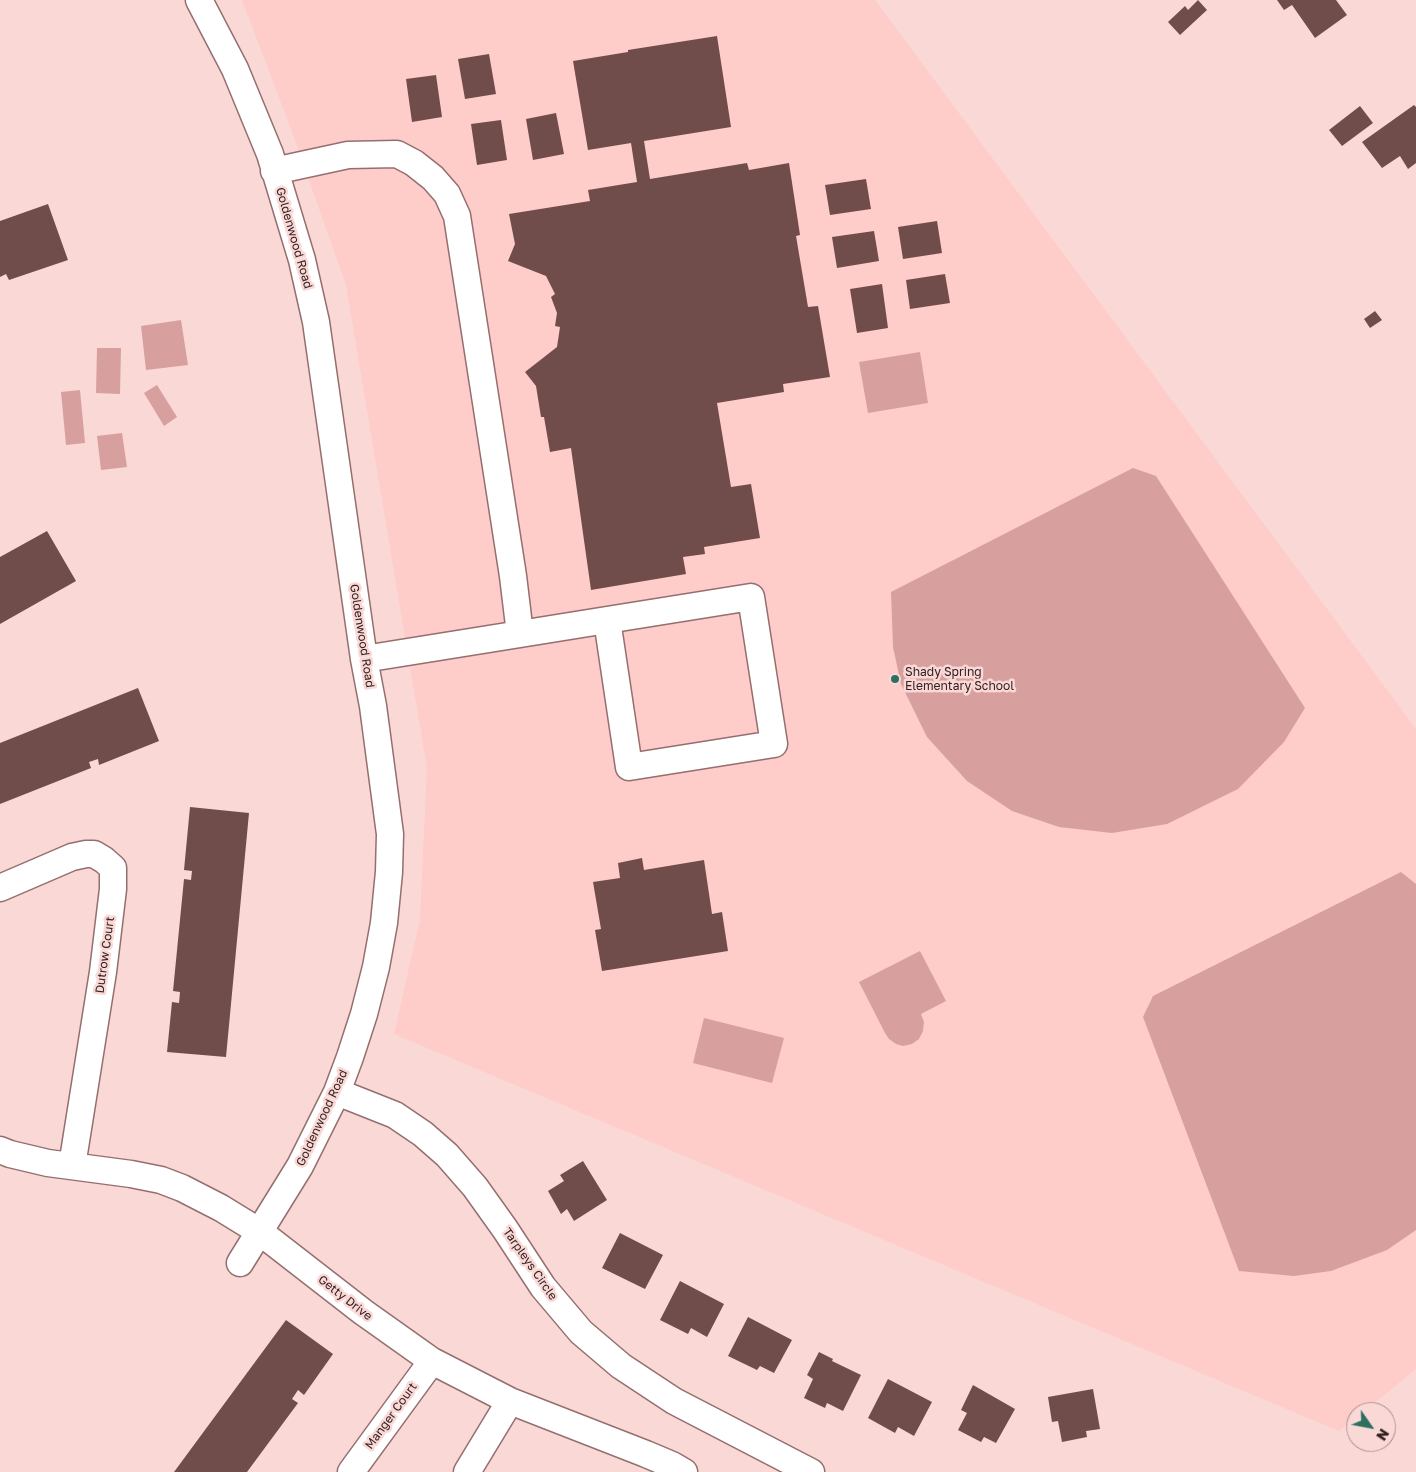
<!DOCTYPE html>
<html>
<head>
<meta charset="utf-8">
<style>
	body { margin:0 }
	#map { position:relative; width:1416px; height:1472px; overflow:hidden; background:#fad8d6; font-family:"Golos Text",sans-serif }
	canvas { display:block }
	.north { position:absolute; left:1346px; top:1402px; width:50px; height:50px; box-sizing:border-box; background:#fad8d6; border:1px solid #aa8f8e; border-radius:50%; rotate:123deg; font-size:14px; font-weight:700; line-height:20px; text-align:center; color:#312121 }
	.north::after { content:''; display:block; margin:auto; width:18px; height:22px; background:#2d7062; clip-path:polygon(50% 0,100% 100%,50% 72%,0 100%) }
</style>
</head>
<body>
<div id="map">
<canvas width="1416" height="1472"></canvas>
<div class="north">N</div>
</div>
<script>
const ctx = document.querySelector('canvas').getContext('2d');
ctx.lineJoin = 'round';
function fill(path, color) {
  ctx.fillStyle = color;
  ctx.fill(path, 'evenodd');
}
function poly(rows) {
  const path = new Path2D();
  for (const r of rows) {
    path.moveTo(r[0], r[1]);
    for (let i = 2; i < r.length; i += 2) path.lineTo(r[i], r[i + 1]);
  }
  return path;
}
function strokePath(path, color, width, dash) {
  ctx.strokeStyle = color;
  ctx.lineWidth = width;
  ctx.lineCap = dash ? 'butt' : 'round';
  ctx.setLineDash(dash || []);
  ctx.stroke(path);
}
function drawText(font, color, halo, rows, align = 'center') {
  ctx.font = font + ' "Golos Text",sans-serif';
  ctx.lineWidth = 5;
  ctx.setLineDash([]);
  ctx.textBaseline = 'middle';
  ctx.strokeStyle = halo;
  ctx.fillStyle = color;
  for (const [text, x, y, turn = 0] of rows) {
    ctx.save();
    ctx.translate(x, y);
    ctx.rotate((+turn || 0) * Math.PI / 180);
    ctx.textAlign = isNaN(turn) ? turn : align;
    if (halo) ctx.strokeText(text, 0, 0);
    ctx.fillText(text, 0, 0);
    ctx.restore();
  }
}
fill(poly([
	[242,0,875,0,1416,729,1416,1369,1363,1412,1356,1412,1356,1417,1339,1431,394,1034,420,920,427,768,346,285,291,129]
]), '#feccc9');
fill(poly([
	[181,320,188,365,146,370,141,326],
	[97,348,121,348,120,394,96,393],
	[920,352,928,403,868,413,859,362],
	[157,385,177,417,164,426,144,393],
	[80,390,85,443,66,445,61,392],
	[122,433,127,467,101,470,97,436],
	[1133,468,1156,476,1305,708,1284,742,1238,789,1167,824,1112,833,1059,827,1012,811,967,781,927,737,901,684,893,647,891,592],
	[1401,872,1416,884,1416,1230,1387,1250,1331,1271,1294,1276,1239,1271,1143,1017,1153,996],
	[920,951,946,1001,921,1014,924,1022,923,1031,919,1039,912,1044,903,1046,896,1044,889,1039,885,1033,859,982],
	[704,1018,784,1038,772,1083,693,1063]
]), '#d7a09e');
fill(poly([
	[1198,0,1207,10,1180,35,1168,22,1185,6,1188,10],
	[1277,0,1336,0,1347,15,1315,38,1292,5,1284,10],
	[717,36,731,127,644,141,650,179,747,163,749,170,789,163,800,235,796,236,808,307,818,306,830,377,783,384,784,392,717,403,731,487,751,484,760,538,704,547,705,554,683,557,686,574,591,590,571,448,550,452,544,417,541,417,536,386,525,372,557,347,560,327,555,326,557,313,551,297,555,294,546,276,508,261,515,244,509,214,590,201,588,190,637,182,631,143,588,150,573,61,628,52,628,50],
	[489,54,496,94,465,99,458,59],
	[436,75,442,117,412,122,406,79],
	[1414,105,1416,107,1416,163,1408,169,1400,156,1382,168,1362,142],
	[1360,106,1373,123,1342,146,1329,130],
	[556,113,564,154,533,160,526,119],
	[501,120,507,160,477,165,471,124],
	[866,179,871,209,830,215,825,185],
	[48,204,68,260,9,280,6,274,0,277,0,221],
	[937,221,942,253,903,259,898,227],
	[874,231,879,261,837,268,832,237],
	[945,274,950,303,910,309,906,280],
	[882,284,888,328,857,333,850,289],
	[1375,311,1382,320,1370,328,1364,319],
	[47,531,76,581,0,624,0,557],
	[138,688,159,741,99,765,98,759,89,762,91,768,0,804,0,743],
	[190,807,249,813,226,1057,167,1052,172,1002,179,1003,180,992,173,991,184,879,191,880,192,871,184,870],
	[642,858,644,870,704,860,712,914,722,912,728,951,602,971,595,930,601,929,593,882,620,878,618,863],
	[583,1161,607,1200,574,1221,567,1209,561,1214,548,1191,564,1181,560,1175],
	[620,1233,663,1255,645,1289,602,1268],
	[680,1281,724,1304,707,1337,691,1328,688,1334,660,1320],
	[748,1317,792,1340,774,1373,760,1366,757,1370,728,1356],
	[286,1320,333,1354,304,1395,298,1390,292,1399,298,1403,247,1472,174,1472],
	[819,1352,833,1359,832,1361,861,1375,843,1411,827,1403,825,1408,804,1398,813,1379,807,1375],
	[888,1379,932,1402,914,1436,898,1427,895,1433,868,1418],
	[973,1385,1015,1409,996,1443,984,1437,981,1442,958,1430,967,1413,961,1410],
	[1093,1389,1100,1429,1086,1431,1087,1437,1062,1442,1058,1421,1052,1422,1048,1397]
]), '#704d4b');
const minor = poly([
	[199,0,235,69,270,154,302,260,316,322,364,659,373,706,390,834,389,872,384,923,376,967,364,1014,350,1057,337,1092,300,1166,240,1263],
	[274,171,348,155,397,154,414,163,433,178,447,194,457,216,513,576,520,634,364,659],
	[520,634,607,620,629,767,774,744,751,597,607,620],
	[0,888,72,857,86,854,94,854,104,860,113,868,113,889,103,972,72,1166],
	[337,1092,395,1115,423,1134,447,1155,475,1187,505,1229,543,1287,581,1332,621,1366,674,1401,811,1472],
	[0,1150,10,1154,48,1163,131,1174,161,1180,182,1188,221,1208,260,1232,363,1312,432,1361,510,1401,646,1454,672,1465,684,1472],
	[351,1472,432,1361],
	[467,1472,510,1401]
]);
strokePath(minor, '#946f6e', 29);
strokePath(minor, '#fff', 26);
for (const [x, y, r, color] of [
	[895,679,5,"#2d7062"]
]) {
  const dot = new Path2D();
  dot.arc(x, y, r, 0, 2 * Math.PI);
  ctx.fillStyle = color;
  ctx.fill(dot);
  strokePath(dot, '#fad8d6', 2);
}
drawText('12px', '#312121', '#fad8d6', [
	["Goldenwood Road",294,238,74],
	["Goldenwood Road",362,636,81],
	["Dutrow Court",105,955,-82],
	["Goldenwood Road",322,1118,-65],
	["Tarpleys Circle",530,1264,55],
	["Getty Drive",345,1298,38],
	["Manger Court",391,1416,-54]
]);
drawText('12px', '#312121', '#fad8d6', [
	["Shady Spring",905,672],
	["Elementary School",905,686]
], 'left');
</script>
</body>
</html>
